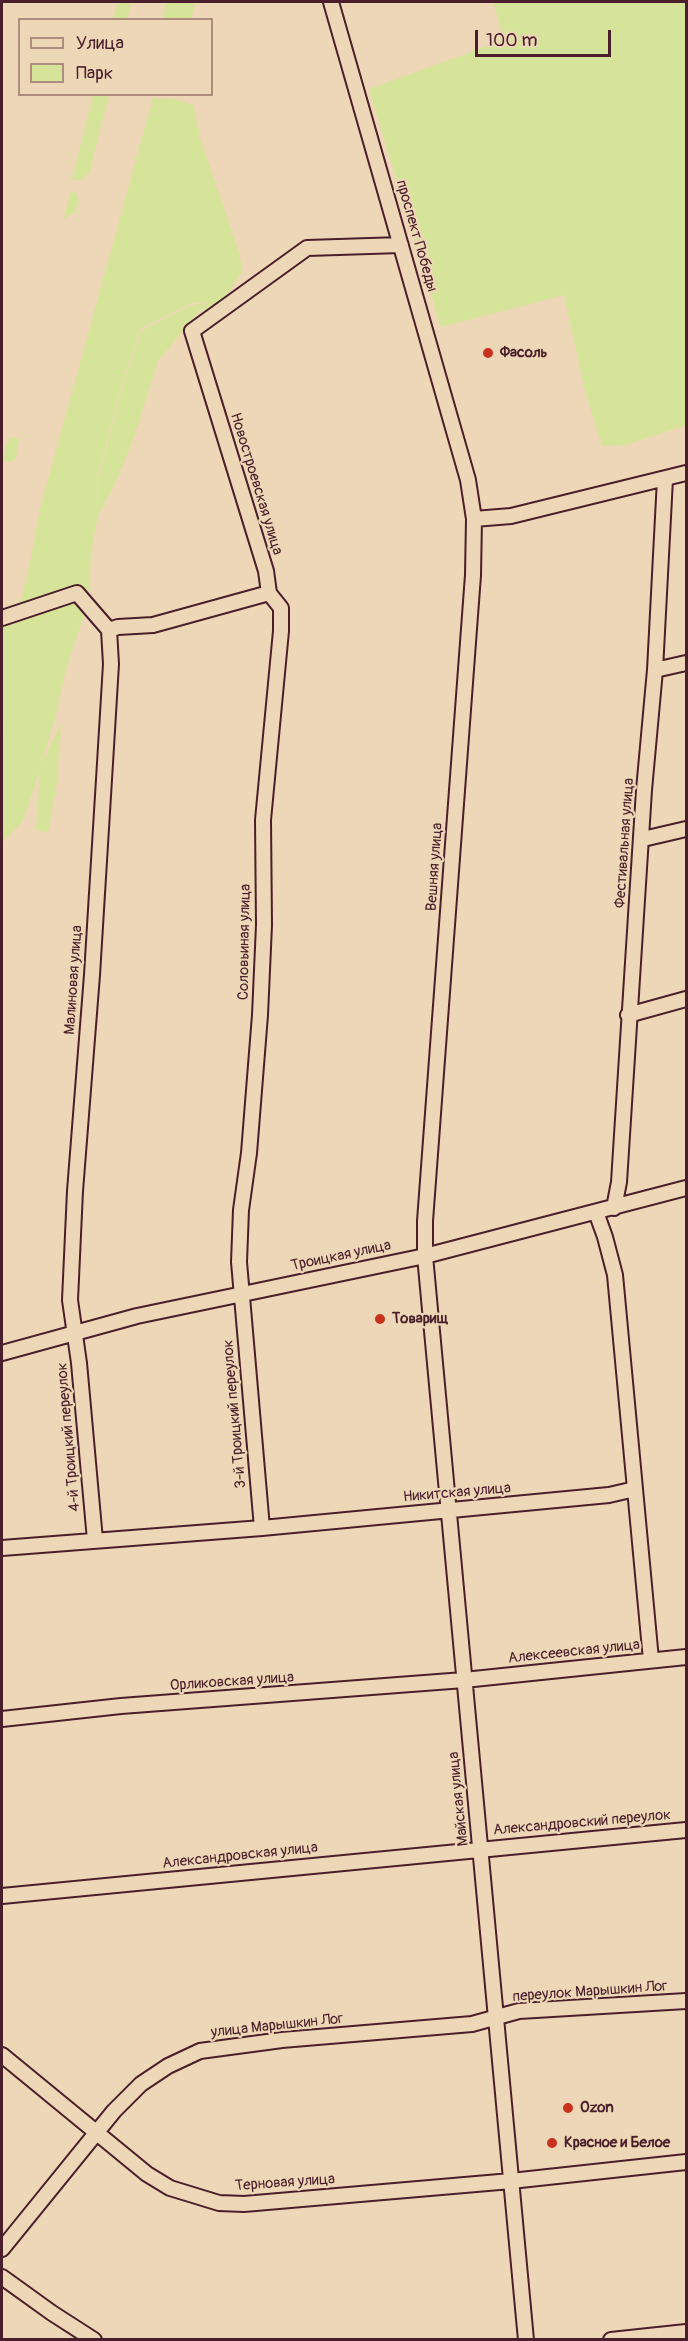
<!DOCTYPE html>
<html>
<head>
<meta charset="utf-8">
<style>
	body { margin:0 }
	#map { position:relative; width:688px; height:2341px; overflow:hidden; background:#edd7b6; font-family:Pangolin,sans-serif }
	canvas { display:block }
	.frame { position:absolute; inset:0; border:3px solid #4a1f2b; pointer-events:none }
	.legend { position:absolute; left:18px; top:18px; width:195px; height:78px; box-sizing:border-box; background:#edd7b6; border:2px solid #ac8d7e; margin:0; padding:8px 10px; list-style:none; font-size:18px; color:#4a1f2b }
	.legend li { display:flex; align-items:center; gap:12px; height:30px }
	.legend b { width:30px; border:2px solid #ac8d7e }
	.scale { position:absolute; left:475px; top:30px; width:136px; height:27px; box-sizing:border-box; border:3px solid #4a1f2b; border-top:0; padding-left:8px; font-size:18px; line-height:21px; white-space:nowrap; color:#4a1f2b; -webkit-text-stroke:4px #edd7b6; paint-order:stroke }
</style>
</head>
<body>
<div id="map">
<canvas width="688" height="2341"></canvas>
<div class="frame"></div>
<ul class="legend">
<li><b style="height:8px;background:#edd7b6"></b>Улица</li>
<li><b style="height:16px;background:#d5e498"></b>Парк</li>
</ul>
<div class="scale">100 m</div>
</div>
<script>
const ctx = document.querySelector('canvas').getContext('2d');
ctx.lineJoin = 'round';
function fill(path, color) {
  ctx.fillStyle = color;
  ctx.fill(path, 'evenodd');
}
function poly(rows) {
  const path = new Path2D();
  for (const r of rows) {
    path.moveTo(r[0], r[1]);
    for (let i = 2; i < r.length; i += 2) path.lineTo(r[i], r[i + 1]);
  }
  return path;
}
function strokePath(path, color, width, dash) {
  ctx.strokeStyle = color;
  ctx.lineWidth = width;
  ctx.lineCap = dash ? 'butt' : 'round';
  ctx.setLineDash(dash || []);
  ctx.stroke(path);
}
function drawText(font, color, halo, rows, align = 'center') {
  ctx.font = font + ' Pangolin,sans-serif';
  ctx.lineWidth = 4.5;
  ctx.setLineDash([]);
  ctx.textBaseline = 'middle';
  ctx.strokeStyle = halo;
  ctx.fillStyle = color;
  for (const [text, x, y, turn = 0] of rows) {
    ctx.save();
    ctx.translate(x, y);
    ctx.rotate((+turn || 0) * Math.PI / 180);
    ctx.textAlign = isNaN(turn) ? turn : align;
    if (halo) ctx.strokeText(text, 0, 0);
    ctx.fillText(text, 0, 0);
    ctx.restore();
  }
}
fill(poly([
	[118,2,131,2,127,19,113,19],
	[166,2,195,2,191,19,163,19],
	[493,2,686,2,686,425,625,445,602,446,585,391,564,295,441,327,369,89,504,40],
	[93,95,109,95,89,173,81,180,72,180],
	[153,98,174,99,193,105,201,141,240,256,242,272,228,294,218,304,200,313,207,302,192,303,140,329,123,381,97,476,97,520,91,552,89,601,67,665,55,718,41,765,61,724,57,783,48,832,36,830,40,771,22,822,2,843,2,740,4,735,2,698,2,626,14,625,28,572,41,505],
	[70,192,75,193,79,200,76,212,64,219],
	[205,303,158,361,134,437,114,486,98,515,98,478,124,382,141,331,192,305],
	[9,437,19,439,16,458,10,462,2,460]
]), '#d5e498');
const minor = poly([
	[331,2,468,480,474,519,473,575,425,1221,425,1256,526,2340],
	[474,519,511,516,686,473],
	[2,618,77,593,109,630,118,627,153,625,269,593,266,571,192,331,307,248,401,245],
	[655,670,686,663],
	[643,839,686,829],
	[628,1015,686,999],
	[614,1208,619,1182,644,790,655,670,665,479],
	[2,1353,137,1316,425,1256,686,1188],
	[635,1489,651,1660],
	[262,1528,239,1262,241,1210,249,1153,260,1015,264,925,263,820,281,631,281,608,269,593],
	[95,1540,79,1363,70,1300,75,1191,92,975,105,763,111,664,109,630],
	[2,1548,262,1528,609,1495,635,1489,615,1275,605,1237,596,1212],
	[2,1719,121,1706,464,1680,686,1657],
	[2,1896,686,1830],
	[2,2055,147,2174,170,2188,219,2203,244,2204,511,2181,686,2162],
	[2,2249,114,2111,141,2084,168,2066,200,2051,282,2040,472,2024,519,2011,686,2001],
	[2,2277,52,2313,94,2340],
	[611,2340,686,2332]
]);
strokePath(minor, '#4a1f2b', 18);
strokePath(minor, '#edd7b6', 14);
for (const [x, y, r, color] of [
	[488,353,6,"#c8321e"],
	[380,1319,6,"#c8321e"],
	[568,2108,6,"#c8321e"],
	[552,2143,6,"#c8321e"]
]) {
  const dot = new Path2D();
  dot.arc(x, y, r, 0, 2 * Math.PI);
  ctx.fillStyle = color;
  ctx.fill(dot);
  strokePath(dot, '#edd7b6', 2);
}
drawText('15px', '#4a1f2b', '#edd7b6', [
	["проспект Победы",416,236,74],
	["Новостроевская улица",256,484,73],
	["Фестивальная улица",625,843,-86],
	["Вешняя улица",435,867,-86],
	["Соловьиная улица",245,942,-89],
	["Малиновая улица",74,980,-86],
	["Троицкая улица",341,1256,-12],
	["3-й Троицкий переулок",235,1414,-95],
	["4-й Троицкий переулок",69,1437,-95],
	["Никитская улица",457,1493,-5],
	["Алексеевская улица",574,1652,-6],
	["Орликовская улица",232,1682,-4],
	["Майская улица",459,1799,-96],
	["Александровский переулок",582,1823,-5],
	["Александровская улица",240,1856,-6],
	["переулок Марышкин Лог",590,1992,-4],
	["улица Марышкин Лог",277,2026,-6],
	["Терновая улица",285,2183,-4]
]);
drawText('bold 15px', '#4a1f2b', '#edd7b6', [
	["Фасоль",500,353],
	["Товарищ",392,1319],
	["Ozon",580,2108],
	["Красное и Белое",564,2143]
], 'left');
</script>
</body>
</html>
